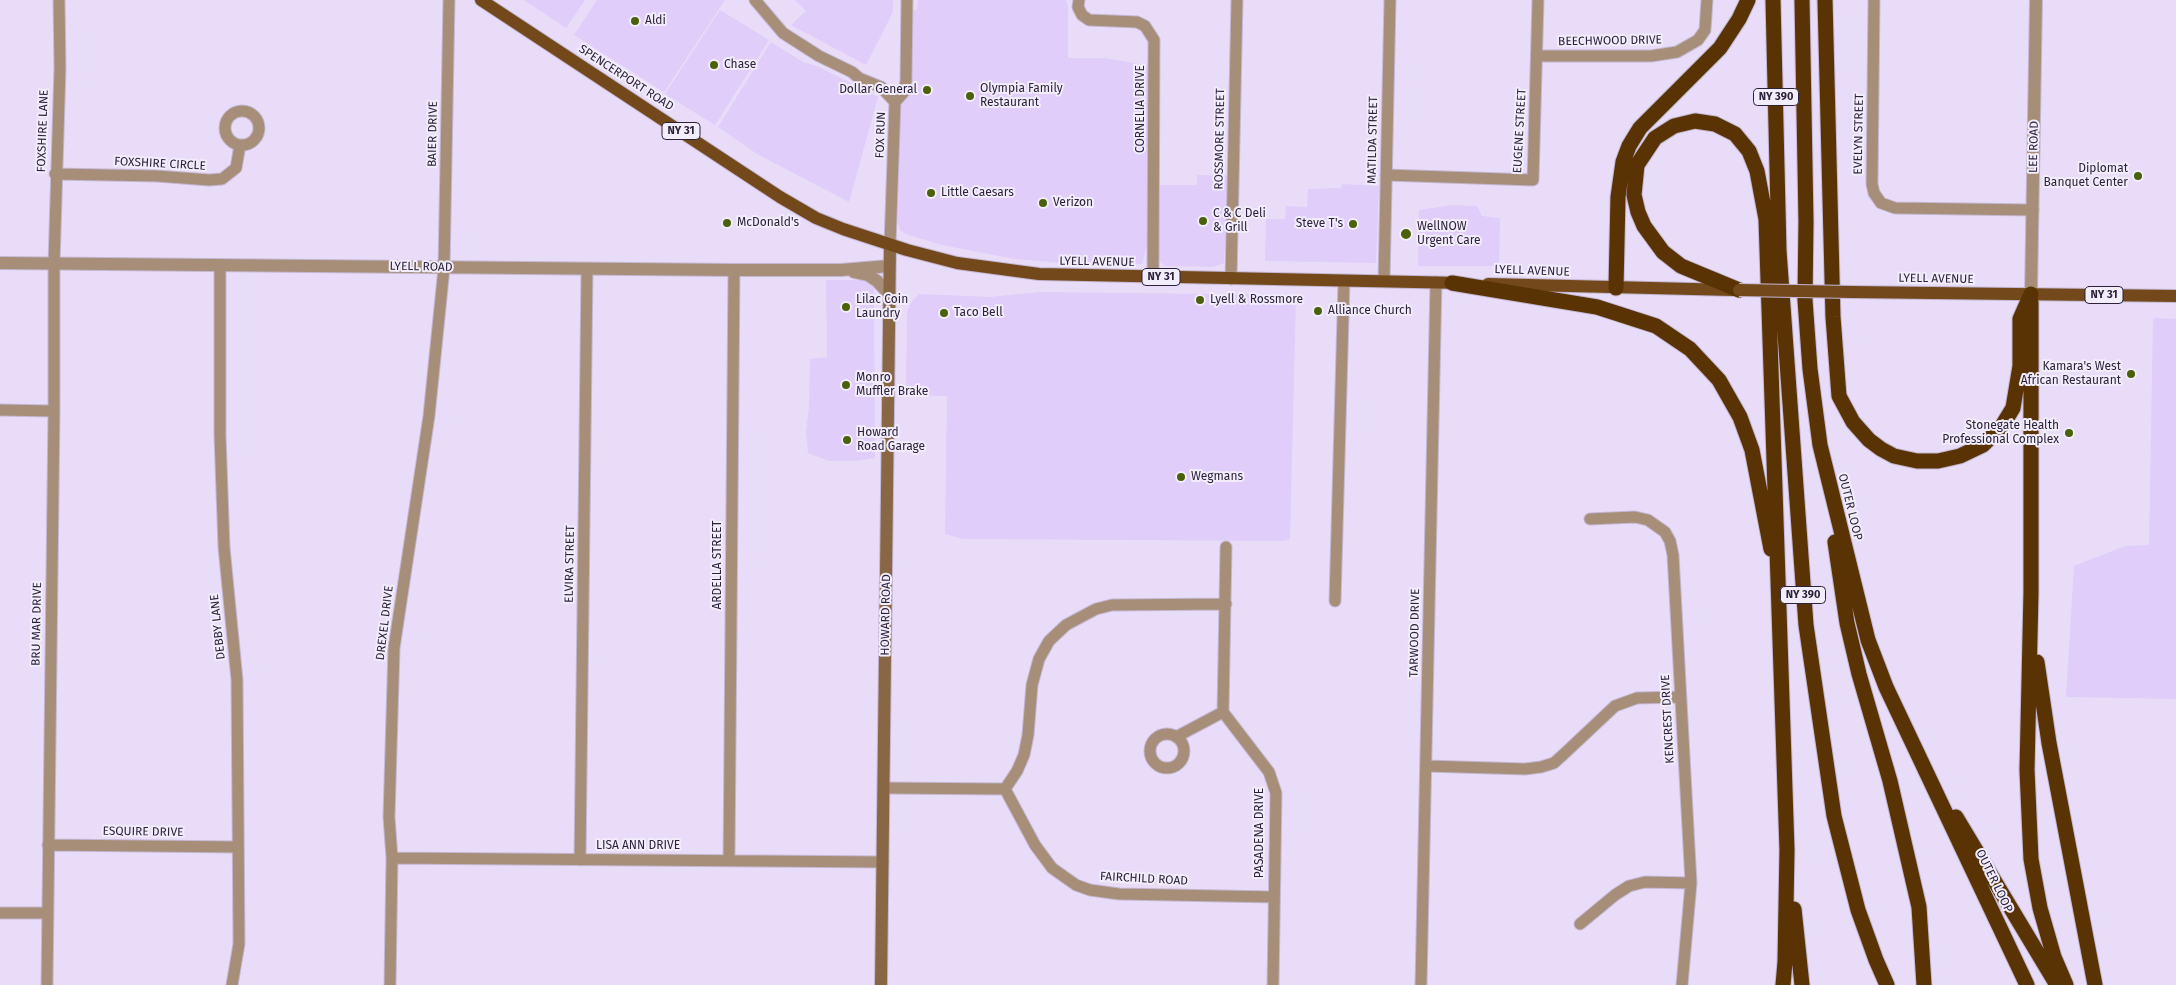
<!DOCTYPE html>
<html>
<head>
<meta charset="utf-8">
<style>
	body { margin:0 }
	canvas { display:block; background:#e8dcf8 }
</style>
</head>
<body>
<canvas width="2176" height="985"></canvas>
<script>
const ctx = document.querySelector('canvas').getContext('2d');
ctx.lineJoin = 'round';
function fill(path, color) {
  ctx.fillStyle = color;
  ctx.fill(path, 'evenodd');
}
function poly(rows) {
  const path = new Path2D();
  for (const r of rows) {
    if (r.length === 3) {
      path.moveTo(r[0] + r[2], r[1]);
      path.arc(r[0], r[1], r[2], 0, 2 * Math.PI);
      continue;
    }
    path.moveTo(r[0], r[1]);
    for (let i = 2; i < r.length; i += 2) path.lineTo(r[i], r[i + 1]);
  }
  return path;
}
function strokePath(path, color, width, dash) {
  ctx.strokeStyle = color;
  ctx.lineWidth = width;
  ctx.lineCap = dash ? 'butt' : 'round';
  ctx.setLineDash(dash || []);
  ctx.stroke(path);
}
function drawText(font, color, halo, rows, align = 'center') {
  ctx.font = font + ' "Fira Sans",sans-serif';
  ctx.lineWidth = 4;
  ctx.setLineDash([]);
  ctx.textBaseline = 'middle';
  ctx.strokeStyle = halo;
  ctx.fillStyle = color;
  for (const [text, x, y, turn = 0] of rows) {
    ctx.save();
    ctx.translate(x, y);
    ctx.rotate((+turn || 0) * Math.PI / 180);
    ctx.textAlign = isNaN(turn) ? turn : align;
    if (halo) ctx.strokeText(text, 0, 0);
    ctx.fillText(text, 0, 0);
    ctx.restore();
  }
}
fill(poly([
	[524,0,585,0,566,28],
	[597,0,725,0,664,92,574,35],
	[795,0,893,0,893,12,866,65,791,25,806,11],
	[918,0,1066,0,1068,6,1068,58,1105,58,1150,66,1148,242,1142,264,1072,264,1015,259,942,245,906,234,900,230,898,222,902,11,917,10],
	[720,10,769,40,715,125,665,94],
	[771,42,803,62,819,67,878,97,849,202,757,154,718,127],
	[1197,175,1229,176,1224,263,1214,267,1165,266,1158,260,1158,185,1197,185],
	[1342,184,1379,186,1376,263,1265,261,1266,219,1285,219,1286,206,1307,207,1308,189,1341,188],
	[1452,205,1477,206,1482,216,1500,218,1499,266,1418,266,1419,210],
	[826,280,864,280,874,288,875,458,855,461,829,461,808,453,806,432,809,408,810,359,827,357],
	[1040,292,1296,295,1290,539,1283,541,963,539,945,534,947,396,906,395,907,312,912,301,919,294,990,297],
	[2153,318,2176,319,2176,699,2066,697,2074,566,2125,546,2149,545]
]), '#e0cdfa');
const minor = poly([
	[755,0,783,33,819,56,852,72,859,78,881,87,895,102],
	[1079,0,1078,7,1082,15,1089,20,1137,22,1145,26,1154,40,1153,277],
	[1874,0,1872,184,1874,193,1881,203,1895,208,2033,210],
	[1537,56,1651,56,1677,52,1698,40,1705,30,1707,0],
	[242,128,17],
	[55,174,157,176,209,180,222,179,236,168,240,145],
	[1386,175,1533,180,1538,0],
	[890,245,895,102,904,92,906,81,907,0],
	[220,265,220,435,224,547,237,680,239,944,232,985],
	[1231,279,1237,0],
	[1384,281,1390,0],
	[0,410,54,411],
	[1590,519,1635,517,1648,520,1665,532,1670,541,1673,555,1691,883,1682,985],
	[1226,547,1223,712,1269,772,1276,793,1273,985],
	[1335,601,1344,281],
	[1167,751,17],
	[1176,737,1223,712],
	[1426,766,1525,769,1541,767,1554,763,1565,753,1615,706,1637,698,1680,697],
	[884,788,1005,789,1035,845,1052,868,1076,885,1090,890,1119,894,1274,897],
	[1005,789,1017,771,1024,755,1028,735,1032,685,1039,659,1049,641,1066,625,1096,609,1112,605,1226,604],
	[48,845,238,847],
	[392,858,883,862],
	[580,860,587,269],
	[729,860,734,270],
	[0,913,47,913],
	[1580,924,1615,895,1629,886,1645,882,1691,883],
	[47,985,54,411,54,264,60,68,59,0],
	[390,985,392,858,389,817,394,648,429,416,444,268,449,0],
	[1421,985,1436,282]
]);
const tertiary = poly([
	[0,263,734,270,841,270,889,266],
	[854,272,868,275,877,281,889,294],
	[2031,294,2036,0]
]);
const secondary = poly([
	[881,985,890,245]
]);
const primary = poly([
	[481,0,780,197,816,218,843,229,907,250,957,263,1039,274,1461,283],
	[1488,284,1733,290],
	[1852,292,2176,296]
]);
const motorway = poly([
	[1773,0,1779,251,1806,625,1834,816,1858,910,1876,960,1887,985],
	[1802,0,1806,221,1805,300,1810,369,1820,445,1868,640,1886,687,2027,985],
	[1825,0,1833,317,1839,396,1853,422,1869,440,1881,449,1894,456,1917,461,1938,461,1960,456,1983,445,2002,426,2013,408,2020,366,2020,319,2031,294],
	[1452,283,1597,307,1656,326,1690,349,1719,380,1740,417,1752,450,1771,549],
	[1616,288,1618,197,1623,162,1629,146,1640,128,1720,48,1739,19,1748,0],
	[1739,290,1681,266,1663,252,1644,226,1638,212,1634,195,1637,165,1655,138,1674,126,1695,121,1715,124,1735,134,1749,151,1757,171,1766,219,1787,850,1785,962,1783,985],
	[2031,302,2031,593,2027,770,2031,859,2040,908,2054,957,2066,985],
	[1835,542,1847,623,1859,674,1890,781,1919,907,1924,985],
	[2037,662,2049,743,2095,985],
	[1956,817,2057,985],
	[1794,909,1802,985]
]);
strokePath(minor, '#c3b7d2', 13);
strokePath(tertiary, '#c3b7d2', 14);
strokePath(secondary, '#c3b7d2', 14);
strokePath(primary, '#c3b7d2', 14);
strokePath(motorway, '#c3b7d2', 17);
strokePath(minor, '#a78e78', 11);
strokePath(tertiary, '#a78e78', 12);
strokePath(secondary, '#896644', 12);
strokePath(primary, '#73481b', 12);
strokePath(motorway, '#593304', 15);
const primaryBridge = poly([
	[1739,290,1852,292]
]);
strokePath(primaryBridge, '#c3b7d2', 14, []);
strokePath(primaryBridge, '#73481b', 12);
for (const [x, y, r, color] of [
	[635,21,5,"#4a600b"],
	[714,65,5,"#4a600b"],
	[927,90,5,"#4a600b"],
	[970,96,5,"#4a600b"],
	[2138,176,5,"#4a600b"],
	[931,193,5,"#4a600b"],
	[1043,203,5,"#4a600b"],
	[1203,221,5,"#4a600b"],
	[727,223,5,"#4a600b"],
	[1353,224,5,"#4a600b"],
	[1406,234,6,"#4a600b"],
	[1200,300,5,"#4a600b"],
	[846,307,5,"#4a600b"],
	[1318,311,5,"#4a600b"],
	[944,313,5,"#4a600b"],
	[2131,374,5,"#4a600b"],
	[846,385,5,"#4a600b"],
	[2069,433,5,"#4a600b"],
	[847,440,5,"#4a600b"],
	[1181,477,5,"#4a600b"]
]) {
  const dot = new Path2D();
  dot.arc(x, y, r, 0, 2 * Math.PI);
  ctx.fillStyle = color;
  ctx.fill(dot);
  strokePath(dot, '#f2edfb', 2);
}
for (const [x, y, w] of [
	[1776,97,45],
	[681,131,38],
	[1161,277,38],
	[2104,295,38],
	[1803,595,45]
]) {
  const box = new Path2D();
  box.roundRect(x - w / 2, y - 8.5, w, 17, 4);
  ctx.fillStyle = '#f2edfb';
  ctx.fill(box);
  strokePath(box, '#2d223b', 1);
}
drawText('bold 11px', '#2d223b', null, [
	["NY 390",1776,97],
	["NY 31",681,131],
	["NY 31",1161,277],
	["NY 31",2104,295],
	["NY 390",1803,595]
]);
drawText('12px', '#2d223b', '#f2edfb', [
	["Aldi",645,21],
	["Chase",724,65],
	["Olympia Family",980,89],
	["Restaurant",980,103],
	["Dollar General",917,90,"right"],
	["Diplomat",2128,169,"right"],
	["Banquet Center",2128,183,"right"],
	["Little Caesars",941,193],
	["Verizon",1053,203],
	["C & C Deli",1213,214],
	["& Grill",1213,228],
	["McDonald's",737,223],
	["Steve T's",1343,224,"right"],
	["WellNOW",1417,227],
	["Urgent Care",1417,241],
	["Lilac Coin",856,300],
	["Laundry",856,314],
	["Lyell & Rossmore",1210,300],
	["Alliance Church",1328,311],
	["Taco Bell",954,313],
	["Kamara's West",2121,367,"right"],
	["African Restaurant",2121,381,"right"],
	["Monro",856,378],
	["Muffler Brake",856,392],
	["Stonegate Health",2059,426,"right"],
	["Professional Complex",2059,440,"right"],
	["Howard",857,433],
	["Road Garage",857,447],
	["Wegmans",1191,477]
], 'left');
drawText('12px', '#2d223b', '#f2edfb', [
	["BEECHWOOD DRIVE",1610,41,-1],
	["SPENCERPORT ROAD",626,78,33],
	["CORNELIA DRIVE",1141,109,-90],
	["FOXSHIRE LANE",43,131,-88],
	["EUGENE STREET",1520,131,-87],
	["BAIER DRIVE",433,134,-89],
	["EVELYN STREET",1859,134,-89],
	["FOX RUN",881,135,-88],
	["ROSSMORE STREET",1220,139,-89],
	["MATILDA STREET",1373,140,-89],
	["LEE ROAD",2034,147,-89],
	["FOXSHIRE CIRCLE",160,164,3],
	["LYELL AVENUE",1097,262,1],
	["LYELL ROAD",421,267,1],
	["LYELL AVENUE",1532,271,2],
	["LYELL AVENUE",1936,279,1],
	["OUTER LOOP",1850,507,76],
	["ELVIRA STREET",570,564,-89],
	["ARDELLA STREET",718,565,-90],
	["HOWARD ROAD",886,615,-89],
	["DREXEL DRIVE",385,623,-83],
	["BRU MAR DRIVE",37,624,-89],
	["DEBBY LANE",218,627,-96],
	["TARWOOD DRIVE",1415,633,-89],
	["KENCREST DRIVE",1668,719,-93],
	["ESQUIRE DRIVE",143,832,1],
	["PASADENA DRIVE",1260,833,-90],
	["LISA ANN DRIVE",638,846],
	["FAIRCHILD ROAD",1144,879,3],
	["OUTER LOOP",1994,881,64]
]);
</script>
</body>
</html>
